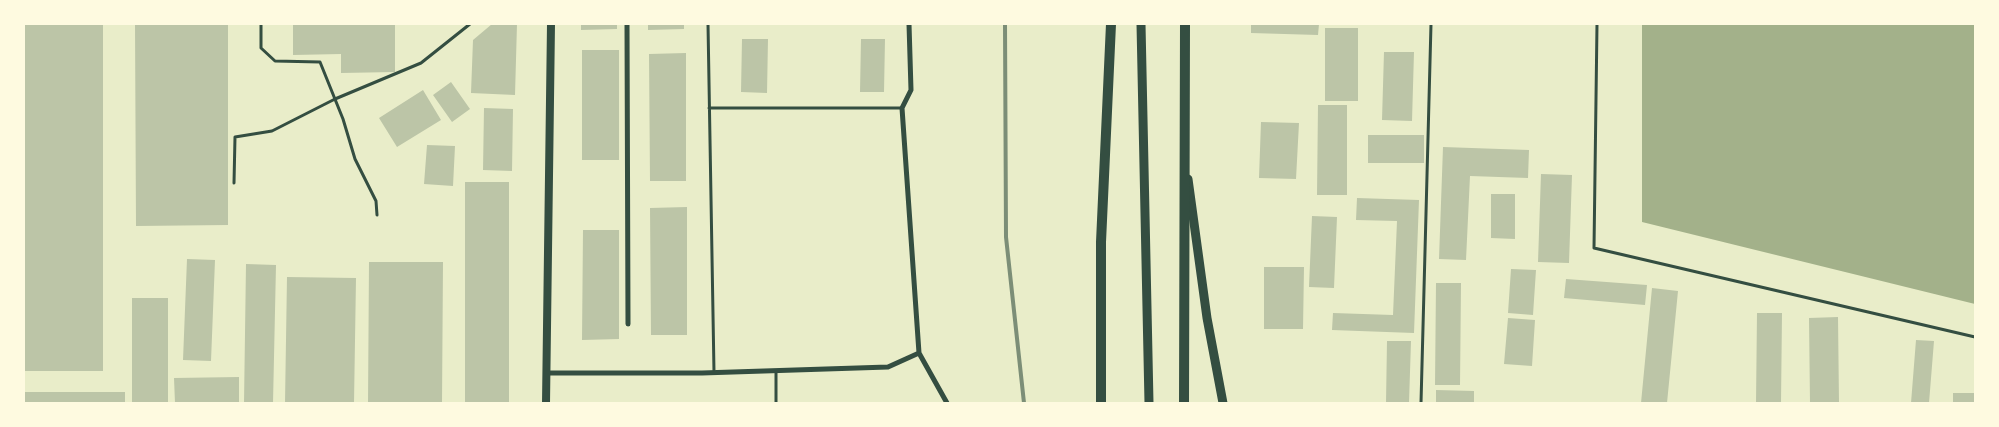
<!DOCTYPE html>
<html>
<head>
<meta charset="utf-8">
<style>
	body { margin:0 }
	#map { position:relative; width:1999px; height:427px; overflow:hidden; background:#e9edc9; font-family:Roboto,sans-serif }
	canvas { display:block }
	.frame { position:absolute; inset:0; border:25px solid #fefae0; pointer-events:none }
</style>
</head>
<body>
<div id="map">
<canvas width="1999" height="427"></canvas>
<div class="frame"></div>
</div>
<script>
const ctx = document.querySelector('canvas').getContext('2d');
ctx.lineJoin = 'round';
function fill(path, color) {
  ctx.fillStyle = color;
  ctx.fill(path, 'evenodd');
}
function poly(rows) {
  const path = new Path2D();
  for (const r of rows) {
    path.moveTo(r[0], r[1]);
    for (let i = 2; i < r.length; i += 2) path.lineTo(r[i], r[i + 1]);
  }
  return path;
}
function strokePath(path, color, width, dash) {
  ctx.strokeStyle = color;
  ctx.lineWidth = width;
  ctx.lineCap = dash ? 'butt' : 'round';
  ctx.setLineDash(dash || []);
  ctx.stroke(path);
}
fill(poly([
	[1642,24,1975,24,1975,304,1642,222]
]), '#a3b18a');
fill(poly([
	[24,24,103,24,103,371,24,371],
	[135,24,228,24,228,225,136,226],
	[293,24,395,24,395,72,341,73,341,54,293,55],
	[492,24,517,24,515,95,471,93,473,40],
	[581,24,617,24,617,29,581,30],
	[648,24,684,24,684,29,648,30],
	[1251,24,1319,24,1318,35,1251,33],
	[1325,28,1358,28,1358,101,1325,101],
	[742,39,768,39,767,93,741,92],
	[861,39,885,39,884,92,860,92],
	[582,50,619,50,619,160,582,160],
	[1384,52,1414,52,1412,121,1382,120],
	[686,53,686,181,650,181,649,54],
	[451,82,470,109,452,122,433,95],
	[423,90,441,120,397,147,379,118],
	[1318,105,1347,105,1347,195,1317,195],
	[484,108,513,109,512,171,483,170],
	[1261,122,1299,123,1296,179,1259,178],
	[1368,135,1424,135,1424,163,1368,163],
	[427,145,455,146,453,186,424,184],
	[1443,147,1529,150,1528,178,1470,176,1466,260,1439,259],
	[1541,174,1572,175,1569,263,1538,262],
	[465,182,509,182,509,403,465,403],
	[1491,194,1515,194,1515,239,1491,238],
	[1357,198,1419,200,1414,333,1332,330,1333,313,1393,315,1397,221,1356,220],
	[687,207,687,335,651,335,650,208],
	[1312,216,1337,217,1334,288,1309,287],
	[583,230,619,230,619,339,582,340],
	[187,259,215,260,211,361,183,360],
	[369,262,443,262,442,403,368,403],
	[246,264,276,265,273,403,244,403],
	[1264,267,1304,267,1303,329,1264,329],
	[1511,269,1536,270,1533,315,1508,313],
	[287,277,356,278,354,403,285,403],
	[1566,279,1647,285,1645,305,1564,298],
	[1436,283,1461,283,1460,385,1435,385],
	[1652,288,1678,291,1667,403,1641,403],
	[132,298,168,298,168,403,132,403],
	[1757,313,1782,313,1781,403,1756,403],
	[1838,317,1839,403,1810,403,1809,318],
	[1508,318,1535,320,1532,366,1504,364],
	[1916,340,1934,341,1929,403,1911,403],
	[1387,341,1411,341,1409,403,1386,403],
	[239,377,239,403,175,403,174,378],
	[1436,390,1474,391,1474,403,1436,403],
	[24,392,125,392,125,403,24,403],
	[1953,393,1975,393,1975,403,1953,403]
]), '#bcc5a7');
strokePath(poly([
	[261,24,261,48,275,61,320,62,343,119,355,159,376,201,377,215],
	[708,24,714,372],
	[1597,24,1594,248,1975,337],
	[709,108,901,108],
	[234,183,235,137,272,131,335,99,421,63,470,24],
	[776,403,776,371],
	[1421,403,1431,24]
]), '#344e41', 3);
strokePath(poly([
	[627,24,628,324],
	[909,24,911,90,902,108,919,353,947,403],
	[546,373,702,373,888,367,919,353]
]), '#344e41', 5);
strokePath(poly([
	[546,403,551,24]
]), '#344e41', 8);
strokePath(poly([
	[1141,24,1149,403],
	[1188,179,1207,318,1223,403]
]), '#344e41', 9);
strokePath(poly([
	[1101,403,1101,242,1111,24],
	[1184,403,1185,24]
]), '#344e41', 10);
strokePath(poly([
	[1005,24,1006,237,1024,403]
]), '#7c8e77', 4);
</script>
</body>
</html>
